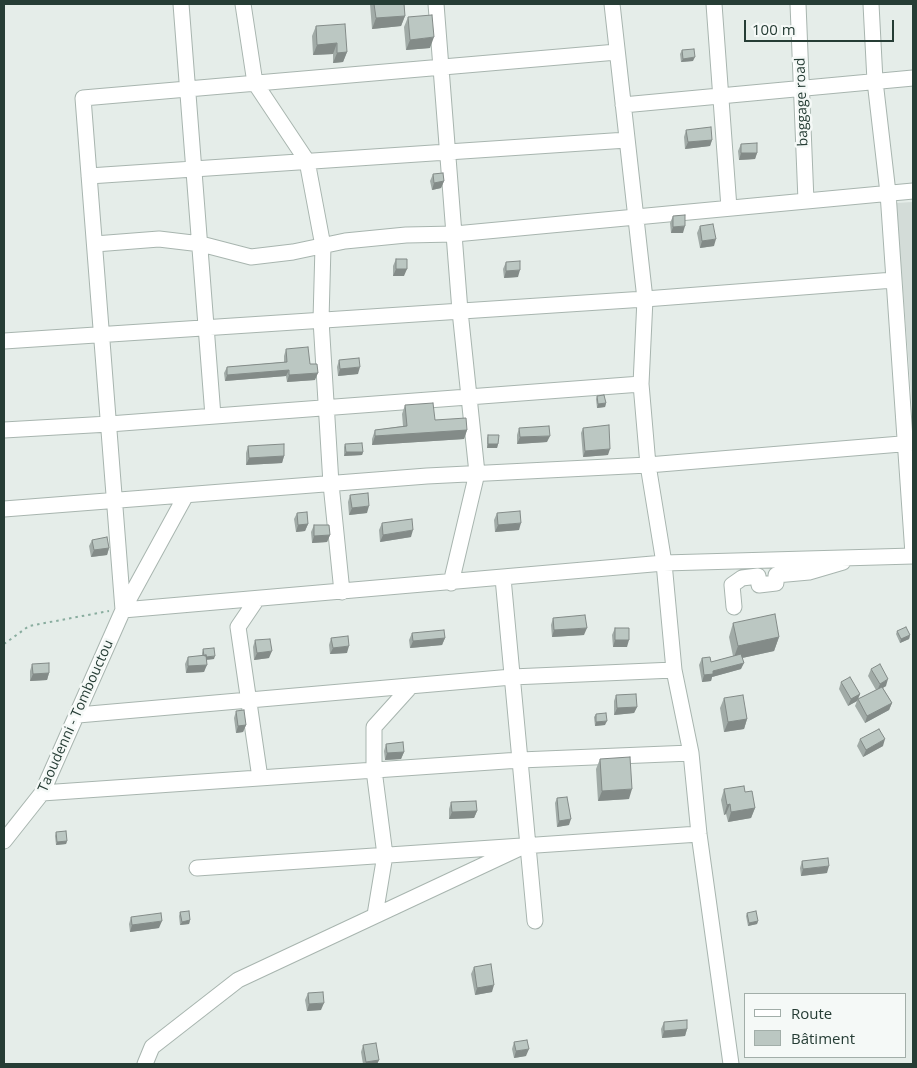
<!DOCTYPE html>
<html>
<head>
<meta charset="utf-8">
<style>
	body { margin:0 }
	#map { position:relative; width:917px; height:1068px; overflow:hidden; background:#e5ede9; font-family:"Open Sans",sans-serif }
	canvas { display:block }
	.frame { position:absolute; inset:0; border:5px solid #263d35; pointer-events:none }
	.legend { position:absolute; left:744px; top:993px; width:162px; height:65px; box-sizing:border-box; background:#f5f9f7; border:1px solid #a2aea9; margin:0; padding:6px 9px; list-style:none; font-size:15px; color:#263d35 }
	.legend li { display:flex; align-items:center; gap:10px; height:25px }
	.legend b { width:25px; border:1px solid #a2aea9 }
	.scale { position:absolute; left:744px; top:20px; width:150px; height:22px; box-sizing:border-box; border:2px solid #263d35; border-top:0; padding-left:6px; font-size:15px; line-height:18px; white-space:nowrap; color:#263d35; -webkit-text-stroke:4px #f5f9f7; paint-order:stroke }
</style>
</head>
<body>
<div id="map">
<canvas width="917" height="1068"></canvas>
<div class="frame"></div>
<ul class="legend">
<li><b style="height:6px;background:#fff"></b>Route</li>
<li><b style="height:14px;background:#bbc7c2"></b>Bâtiment</li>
</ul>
<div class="scale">100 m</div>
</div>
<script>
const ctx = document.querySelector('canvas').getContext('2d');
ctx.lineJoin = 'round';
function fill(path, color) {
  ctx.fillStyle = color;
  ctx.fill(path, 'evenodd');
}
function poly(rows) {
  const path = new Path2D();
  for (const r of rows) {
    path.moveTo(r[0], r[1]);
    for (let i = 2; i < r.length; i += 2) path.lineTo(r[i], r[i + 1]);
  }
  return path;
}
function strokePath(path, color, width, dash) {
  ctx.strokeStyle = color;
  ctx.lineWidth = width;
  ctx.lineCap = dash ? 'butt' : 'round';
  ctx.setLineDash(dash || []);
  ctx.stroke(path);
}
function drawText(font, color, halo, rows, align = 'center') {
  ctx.font = font + ' "Open Sans",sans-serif';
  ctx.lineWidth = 5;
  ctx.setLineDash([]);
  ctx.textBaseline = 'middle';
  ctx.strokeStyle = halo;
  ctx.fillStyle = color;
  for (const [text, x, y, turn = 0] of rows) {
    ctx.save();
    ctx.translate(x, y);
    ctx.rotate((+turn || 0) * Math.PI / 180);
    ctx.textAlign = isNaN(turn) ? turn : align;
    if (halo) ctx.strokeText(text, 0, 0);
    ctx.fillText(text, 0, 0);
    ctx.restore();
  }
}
fill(poly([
	[913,202,913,417,896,203]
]), '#d3dcd8');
const minor = poly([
	[181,4,213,416],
	[243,4,255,83,307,161,323,246,321,320,331,484,342,592],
	[436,4,460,311,477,473,451,583],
	[612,4,645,299,641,384,648,465,664,563,674,670,691,753,699,834,731,1064],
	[714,4,729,208],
	[798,4,806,201],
	[871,4,875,81,888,193,913,554],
	[623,105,913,78],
	[89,176,627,140],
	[95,244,159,239,201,244,251,257,293,252,345,241,406,235,455,234,913,191],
	[4,341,645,299,894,280],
	[4,430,109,424,641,384],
	[4,509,427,476,648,465,913,443],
	[503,578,535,921],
	[257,599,238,627,260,778],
	[734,607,732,585,742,578,758,576,759,585,776,583,776,575,809,572,843,562],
	[123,610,83,98,617,52],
	[123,610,664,563,913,556],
	[78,715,512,677,674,670],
	[42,793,520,760,691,753],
	[4,841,42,793,123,610,186,495],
	[197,868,699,834],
	[375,915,385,855,374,770,374,727,411,686],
	[145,1064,152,1047,238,980,520,848]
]);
strokePath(minor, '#a8b5af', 17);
strokePath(poly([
	[4,644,29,626,109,611]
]), '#89ad9f', 2, [2.5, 4]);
strokePath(minor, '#fff', 15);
fill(poly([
	[370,4,404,4,405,16,401,26,372,29],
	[408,17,430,48,406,50,404,27],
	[316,26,347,52,343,62,333,63,333,54,313,55,312,36],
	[682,50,693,61,681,62,680,54],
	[686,130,712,140,710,146,685,149,684,137],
	[741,144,757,153,755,159,739,160,738,151],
	[433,174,444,181,441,188,432,190,430,181],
	[673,216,683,233,671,233,670,223],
	[700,226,714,246,700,248,697,233],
	[396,259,404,276,393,276,393,266],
	[506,262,518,277,504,278,503,269],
	[286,349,310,364,315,380,287,382,286,376,225,381,224,373,227,367,284,362,284,356],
	[339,360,358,374,338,376,337,367],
	[597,396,606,403,605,407,597,408,596,399],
	[405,405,435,420,467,430,464,439,372,445,372,439,375,430,403,426,402,414],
	[519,428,547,442,517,444,517,435],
	[583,428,608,455,583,457,581,433],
	[488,435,498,444,497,448,487,448,487,438],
	[345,444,363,452,362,455,344,456,344,447],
	[248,446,284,456,282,463,246,465,246,453],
	[350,495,367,513,349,515,348,502],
	[297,513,308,524,305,531,296,532,294,519],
	[497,513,519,530,495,532,494,520],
	[382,523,411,537,380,542,379,530],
	[314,525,330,535,327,542,312,543,311,532],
	[92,540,109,548,107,555,91,557,89,546],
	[553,618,584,635,552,637,551,625],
	[733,623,779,637,774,651,742,658,741,669,712,677,711,681,702,682,699,665,702,658,711,662,733,656,729,637],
	[615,628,627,647,613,647,612,635],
	[897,631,910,635,909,639,900,643,896,634],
	[412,633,445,638,442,645,410,648,409,640],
	[331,638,347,653,330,654,329,645],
	[255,640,269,658,254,660,253,647],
	[203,649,214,659,206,660,204,672,186,673,185,664,188,657,202,656,202,653],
	[32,664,49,673,47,680,30,681,30,671],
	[871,669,886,686,883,688,892,703,889,710,865,723,855,706,857,701,848,706,839,689,841,682,860,694,858,699,876,690,868,676],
	[616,695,637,707,634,713,614,715,614,701],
	[724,698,747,719,744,729,724,732,720,708],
	[236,711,246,725,243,732,236,733,234,718],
	[596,714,605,725,595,726,594,717],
	[860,739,883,746,863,757,857,746],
	[386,744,404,752,401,759,385,760,384,751],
	[600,759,629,799,598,801,596,769],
	[724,789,745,792,755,808,751,818,728,822,726,814,724,815,721,800],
	[557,798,569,825,557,827,555,803],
	[451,802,477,811,474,818,449,819,449,809],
	[56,832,67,841,66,844,56,845,55,836],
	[802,861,827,873,801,876,800,868],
	[180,912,190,920,189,924,180,925,179,916],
	[747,913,758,921,757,924,748,926,746,916],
	[131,917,159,928,130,932,129,924],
	[474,967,492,992,475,995,471,974],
	[308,993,321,1010,307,1011,305,1000],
	[664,1022,687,1029,685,1036,662,1038,661,1029],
	[514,1042,526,1056,514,1058,512,1049],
	[363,1045,379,1060,377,1064,363,1064,361,1052]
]), '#a1aba7');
fill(poly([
	[405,16,401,26,372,29,376,18],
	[434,37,430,48,406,50,410,40],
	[337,43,333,54,313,55,317,45],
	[347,52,343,62,333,63,337,53],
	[695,57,693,61,681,62,683,59],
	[712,140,710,146,685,149,688,142],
	[741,153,757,153,755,159,739,160],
	[444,181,441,188,432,190,434,183],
	[685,226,683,233,671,233,673,227],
	[716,239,714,246,700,248,702,241],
	[396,269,407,269,404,276,393,276],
	[520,270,518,277,504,278,506,271],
	[360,367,358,374,338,376,340,369],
	[289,370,286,376,225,381,227,375],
	[318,373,315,380,287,382,289,375],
	[606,403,605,407,597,408,598,404],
	[467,430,464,439,372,445,375,436],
	[550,436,547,442,517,444,520,437],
	[488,444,498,444,497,448,487,448],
	[610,449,608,455,583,457,585,451],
	[346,452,363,452,362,455,344,456],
	[284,456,282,463,246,465,249,458],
	[369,506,367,513,349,515,352,508],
	[521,523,519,530,495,532,498,525],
	[308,524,305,531,296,532,298,525],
	[413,530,411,537,380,542,383,535],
	[330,535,327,542,312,543,314,536],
	[109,548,107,555,91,557,94,550],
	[587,628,584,635,552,637,554,630],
	[910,635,909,639,900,643,901,639],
	[779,637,774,651,733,660,738,646],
	[445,638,442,645,410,648,413,641],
	[615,640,629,640,627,647,613,647],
	[349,646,347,653,330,654,333,648],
	[272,651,269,658,254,660,257,653],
	[215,656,214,659,203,660,204,657],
	[744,663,741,669,712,677,711,681,702,682,704,675,713,671],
	[207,665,204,672,186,673,188,666],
	[49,673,47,680,30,681,33,674],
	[888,679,886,686,877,691,880,684],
	[860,694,857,701,848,706,851,699],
	[892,703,889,710,865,723,867,716],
	[637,707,634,713,614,715,617,708],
	[747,719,744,729,724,732,728,722],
	[607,721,605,725,595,726,596,722],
	[246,725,243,732,236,733,238,726],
	[885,739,883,746,863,757,866,750],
	[404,752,401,759,385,760,387,753],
	[632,789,629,799,598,801,602,791],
	[730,804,726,814,724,815,727,805],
	[755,808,751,818,728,822,731,812],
	[477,811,474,818,449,819,452,812],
	[571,819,569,825,557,827,559,821],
	[67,841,66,844,56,845,57,842],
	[829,866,827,873,801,876,803,869],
	[190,920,189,924,180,925,182,922],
	[162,921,159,928,130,932,132,925],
	[758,921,757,924,748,926,749,923],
	[494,985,492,992,475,995,477,988],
	[324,1003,321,1010,307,1011,309,1004],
	[687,1029,685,1036,662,1038,664,1031],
	[529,1049,526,1056,514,1058,516,1051],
	[379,1060,377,1064,365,1064,366,1062]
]), '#838b88');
const building = poly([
	[374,4,404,4,405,16,376,18,374,4],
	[432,15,434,37,410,40,408,17,432,15],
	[345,24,347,52,337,53,337,43,317,45,316,26,345,24],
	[694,49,695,57,683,59,682,50,694,49],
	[711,127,712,140,688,142,686,130,711,127],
	[757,143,757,153,741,153,741,144,757,143],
	[443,173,444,181,434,183,433,174,443,173],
	[685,215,685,226,673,227,673,216,685,215],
	[713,224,716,239,702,241,700,226,713,224],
	[396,259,407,259,407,269,396,269,396,259],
	[520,261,520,270,506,271,506,262,520,261],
	[308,347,310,364,317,364,318,373,289,375,289,370,227,375,227,367,287,362,286,349,308,347],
	[359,358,360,367,340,369,339,360,359,358],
	[604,395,606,403,598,404,597,396,604,395],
	[433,403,435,420,466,418,467,430,375,436,375,430,407,426,405,405,433,403],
	[609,425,610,449,585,451,583,428,609,425],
	[549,426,550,436,520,437,519,428,549,426],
	[488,435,499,435,498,444,488,444,488,435],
	[362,443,363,452,346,452,345,444,362,443],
	[284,444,284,456,249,458,248,446,284,444],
	[368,493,369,506,352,508,350,495,368,493],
	[520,511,521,523,498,525,497,513,520,511],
	[307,512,308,524,298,525,297,513,307,512],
	[412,519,413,530,383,535,382,523,412,519],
	[314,525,329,525,330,535,314,536,314,525],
	[107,537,109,548,94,550,92,540,107,537],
	[775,614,779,637,738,646,733,623,775,614],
	[585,615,587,628,554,630,553,618,585,615],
	[906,627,910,635,901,639,897,631,906,627],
	[615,628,629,628,629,640,615,640,615,628],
	[444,630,445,638,413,641,412,633,444,630],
	[348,636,349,646,333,648,331,638,348,636],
	[270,639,272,651,257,653,255,640,270,639],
	[214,648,215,656,206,657,206,655,204,656,203,649,214,648],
	[741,654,744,663,713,671,713,674,704,675,702,658,710,657,711,662,741,654],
	[206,655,207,665,188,666,188,657,206,655],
	[49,663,49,673,33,674,32,664,49,663],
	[880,664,888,679,880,684,871,669,880,664],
	[850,677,860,694,851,699,841,682,850,677],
	[882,687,892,703,867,716,858,699,882,687],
	[636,694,637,707,617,708,616,695,636,694],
	[743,695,747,719,728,722,724,698,743,695],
	[244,710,246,725,238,726,236,711,244,710],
	[606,713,607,721,596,722,596,714,606,713],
	[879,729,885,739,866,750,860,739,879,729],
	[403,742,404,752,387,753,386,744,403,742],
	[630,757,632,789,602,791,600,759,630,757],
	[744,786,745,792,752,791,755,808,731,812,730,804,727,805,724,789,744,786],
	[567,797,571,819,559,821,557,798,567,797],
	[476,801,477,811,452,812,451,802,476,801],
	[66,831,67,841,57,842,56,832,66,831],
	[828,858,829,866,803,869,802,861,828,858],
	[189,911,190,920,182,922,180,912,189,911],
	[756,911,758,921,749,923,747,913,756,911],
	[161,913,162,921,132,925,131,917,161,913],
	[491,964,494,985,477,988,474,967,491,964],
	[323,992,324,1003,309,1004,308,993,323,992],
	[687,1020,687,1029,664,1031,664,1022,687,1020],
	[527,1040,529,1049,516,1051,514,1042,527,1040],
	[376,1043,379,1060,366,1062,363,1045,376,1043]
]);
fill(building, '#bbc7c2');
strokePath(building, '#838b88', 1);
drawText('14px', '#263d35', '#f5f9f7', [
	["baggage road",802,102,-92],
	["Taoudenni - Tombouctou",76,716,-66]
]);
</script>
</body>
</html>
